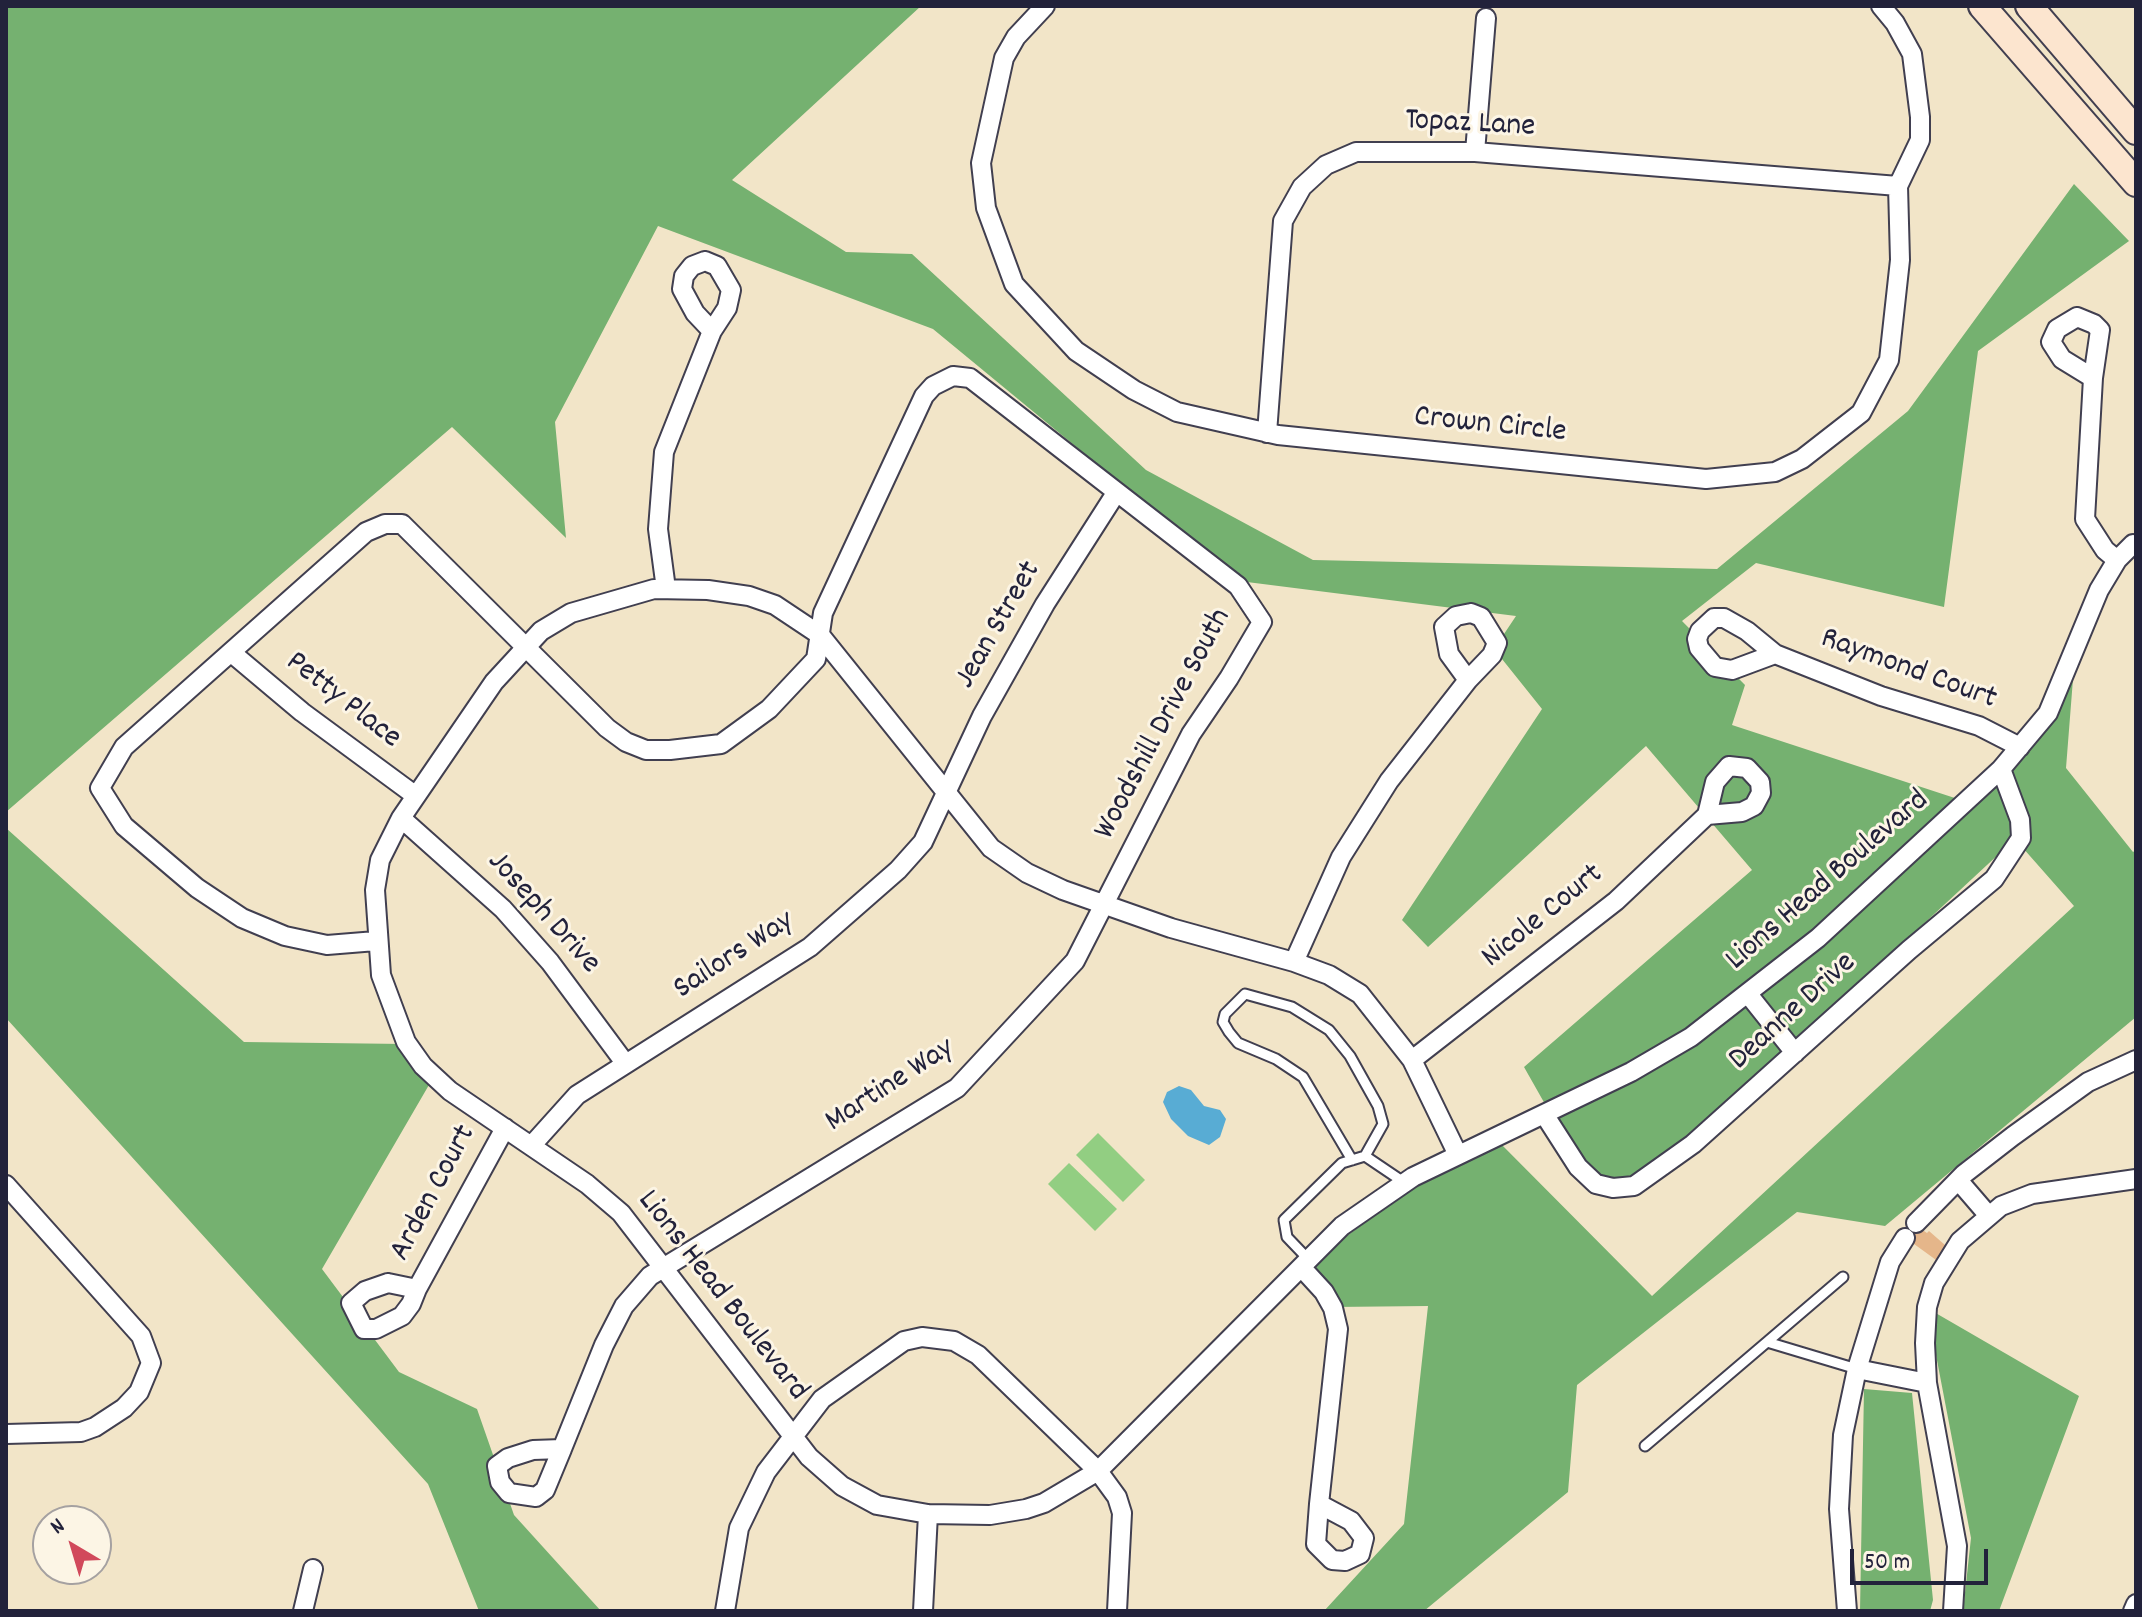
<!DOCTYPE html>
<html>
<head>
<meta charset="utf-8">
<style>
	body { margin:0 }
	#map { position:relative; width:2142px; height:1617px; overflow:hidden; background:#f2e5c8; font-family:Dekko,sans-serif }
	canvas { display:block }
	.frame { position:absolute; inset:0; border:8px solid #22223b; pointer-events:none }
	.north { position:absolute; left:32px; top:1505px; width:80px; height:80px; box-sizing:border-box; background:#fcf5e5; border:2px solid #a5a1a1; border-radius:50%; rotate:322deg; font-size:22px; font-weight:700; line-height:32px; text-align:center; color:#22223b }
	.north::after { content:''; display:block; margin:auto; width:28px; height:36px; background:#d1495b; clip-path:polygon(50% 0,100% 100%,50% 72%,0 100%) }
	.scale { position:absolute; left:1850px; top:1549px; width:138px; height:36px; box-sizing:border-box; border:4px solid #22223b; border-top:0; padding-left:10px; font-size:24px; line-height:28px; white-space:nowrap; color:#22223b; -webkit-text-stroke:6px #fcf5e5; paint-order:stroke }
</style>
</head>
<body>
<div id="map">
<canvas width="2142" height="1617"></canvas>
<div class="frame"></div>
<div class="north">N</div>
<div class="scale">50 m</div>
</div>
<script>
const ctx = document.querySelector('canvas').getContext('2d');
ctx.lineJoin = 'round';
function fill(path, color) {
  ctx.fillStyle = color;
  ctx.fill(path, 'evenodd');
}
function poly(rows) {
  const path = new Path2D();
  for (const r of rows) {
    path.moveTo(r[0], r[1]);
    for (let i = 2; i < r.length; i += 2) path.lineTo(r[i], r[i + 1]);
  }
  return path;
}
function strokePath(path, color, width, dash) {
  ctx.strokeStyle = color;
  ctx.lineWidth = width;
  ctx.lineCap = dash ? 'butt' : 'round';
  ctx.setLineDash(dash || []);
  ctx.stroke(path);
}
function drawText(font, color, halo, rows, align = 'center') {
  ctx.font = font + ' Dekko,sans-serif';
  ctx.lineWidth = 6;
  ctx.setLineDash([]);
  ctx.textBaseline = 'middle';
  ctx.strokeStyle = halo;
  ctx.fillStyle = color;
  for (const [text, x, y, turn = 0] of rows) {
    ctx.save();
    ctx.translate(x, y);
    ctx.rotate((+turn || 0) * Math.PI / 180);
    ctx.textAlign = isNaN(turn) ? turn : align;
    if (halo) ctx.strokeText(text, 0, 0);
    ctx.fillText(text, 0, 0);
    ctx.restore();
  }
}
fill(poly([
	[1098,1133,1145,1180,1123,1202,1076,1155],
	[1069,1163,1117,1209,1095,1231,1048,1184]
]), '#92ce82');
fill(poly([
	[6,6,921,6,732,180,846,252,912,254,1146,470,1313,560,1717,569,1908,411,2074,184,2129,241,1978,351,1944,607,1756,563,1682,621,1745,685,1732,725,1967,802,2073,679,2066,768,2133,852,2136,850,2136,1017,1885,1226,1797,1212,1577,1385,1568,1492,1424,1611,1324,1611,1404,1524,1428,1306,1333,1307,1304,1267,1451,1160,1496,1139,1652,1296,2074,906,2015,839,1650,1178,1588,1180,1524,1067,1752,870,1646,746,1428,947,1402,920,1542,709,1494,649,1516,616,1239,581,933,329,658,226,555,422,566,538,452,427,6,812],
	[6,828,244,1042,405,1044,433,1078,322,1269,399,1372,477,1409,514,1515,601,1611,479,1611,428,1484,6,1018],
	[1927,1308,2079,1396,1999,1611,1963,1611,1971,1538],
	[1864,1389,1912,1393,1933,1600,1930,1611,1860,1611]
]), '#75b170');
fill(poly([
	[1179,1086,1191,1090,1204,1106,1220,1110,1226,1119,1220,1137,1209,1145,1188,1136,1171,1119,1163,1102,1167,1092]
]), '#58acd4');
fill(poly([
	[1912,1223,1927,1233,1929,1231,1953,1252,1943,1265,1903,1236]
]), '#e5b68a');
const service = poly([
	[1352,1160,1303,1077,1276,1059,1238,1043,1229,1032,1223,1022,1225,1014,1245,994,1292,1007,1329,1030,1350,1056,1378,1106,1383,1124,1365,1156],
	[1309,1260,1287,1237,1284,1220,1342,1163,1365,1156,1405,1183],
	[1767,1342,1843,1277],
	[1645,1446,1767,1342,1857,1369]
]);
const minor = poly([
	[1045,6,1016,37,1004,58,981,163,986,208,1014,284,1076,351,1134,390,1177,412,1278,435,1706,479,1775,472,1802,459,1861,413,1889,360,1900,260,1898,186,1920,140,1920,117,1912,54,1895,23,1881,6],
	[1475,152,1486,18],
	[705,261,717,266,731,290,727,308,712,331,695,313,682,289,684,276,692,266,705,261],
	[2077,317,2094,324,2100,330,2093,378,2062,359,2051,342,2057,329,2077,317],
	[2093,378,2085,519,2105,550,2117,560],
	[1267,433,1283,221,1302,187,1326,165,1356,152,1475,152,1898,186],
	[666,589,658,529,664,452,712,331],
	[1471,613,1481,617,1497,643,1492,655,1468,680,1449,654,1444,627,1456,616,1471,613],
	[1714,618,1724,618,1747,631,1775,654,1732,670,1715,667,1699,648,1697,639,1700,631,1714,618],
	[233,654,302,712,416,796],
	[1775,654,1881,696,1979,726,2020,747],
	[1729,766,1747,768,1760,782,1761,793,1754,806,1742,812,1707,815,1715,782,1729,766],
	[401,818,503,909,550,962,625,1063],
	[376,941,327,945,285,936,242,918,197,888,124,826,100,788,124,747,366,532,385,524,402,524,607,728,626,742,646,750,670,750,721,744,769,709,816,659,823,613,924,396,933,386,953,376,970,378,1238,586,1262,622,1229,678,1191,734,1075,961,957,1088,650,1276,624,1306,604,1345,562,1449],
	[1294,962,1341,857,1389,781,1468,680],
	[1748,994,1795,1053],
	[1412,1060,1616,901,1707,815],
	[1544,1114,1578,1167,1596,1184,1613,1188,1634,1186,1693,1144,1909,950,1994,879,2021,838,2020,820,2001,769],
	[532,1145,577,1095,810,947,898,870,923,842,982,716,1045,604,1116,493],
	[1458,1155,1412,1060,1360,994,1329,975,1294,962,1171,928,1063,890,1027,873,991,848,820,635,775,605,749,596,708,590,654,589,571,613,541,631,494,682,401,818,380,860,375,890,381,975,406,1042,423,1066,450,1091,587,1184,621,1213,809,1457,842,1486,877,1505,928,1514,990,1515,1026,1509,1044,1503,1098,1471,1342,1226,1413,1177,1631,1072,1691,1037,1818,938,2001,769,2048,713,2099,590,2117,560,2133,544],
	[1958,1180,1989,1216],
	[6,1185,141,1336,151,1363,139,1392,124,1408,95,1427,81,1432,6,1434],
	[1916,1223,1964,1174,2013,1136,2088,1082,2136,1060],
	[1302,1268,1324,1292,1333,1308,1338,1329,1319,1504],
	[388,1283,417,1289,411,1304,402,1316,376,1329,364,1329,351,1303,365,1291,388,1283],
	[417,1289,505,1128],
	[1857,1369,1927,1383],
	[562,1449,545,1490,536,1497,509,1493,500,1482,497,1466,508,1458,533,1450,562,1449],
	[1319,1504,1351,1521,1364,1538,1360,1554,1345,1561,1332,1560,1316,1544,1319,1504],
	[303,1611,313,1569],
	[725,1611,739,1528,766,1472,822,1399,904,1341,922,1337,954,1341,978,1355,1098,1471,1117,1497,1122,1513,1117,1611],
	[923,1611,928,1514],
	[1847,1611,1839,1509,1843,1435,1857,1369,1890,1262,1905,1238],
	[1953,1611,1957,1546,1927,1383,1925,1343,1927,1307,1934,1283,1960,1241,2001,1206,2032,1194,2136,1179],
	[2133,1611,2136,1604]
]);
const secondary = poly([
	[1982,6,2136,183],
	[2029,6,2136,131]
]);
strokePath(service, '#413f50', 13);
strokePath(minor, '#413f50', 22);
strokePath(secondary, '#413f50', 30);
strokePath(service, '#fff', 9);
strokePath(minor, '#fff', 18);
strokePath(secondary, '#fce5cf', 26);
drawText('32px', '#22223b', '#fcf5e5', [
	["Topaz Lane",1470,126,3],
	["Crown Circle",1490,427,6],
	["Jean Street",1000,626,-60],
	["Raymond Court",1908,671,20],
	["Petty Place",342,702,38],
	["Woodshill Drive South",1165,725,-62],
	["Lions Head Boulevard",1829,882,-41],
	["Joseph Drive",542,914,48],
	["Nicole Court",1544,918,-39],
	["Sailors Way",735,957,-33],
	["Deanne Drive",1794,1013,-42],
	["Martine Way",891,1087,-33],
	["Arden Court",435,1194,-62],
	["Lions Head Boulevard",721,1297,52]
]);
</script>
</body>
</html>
